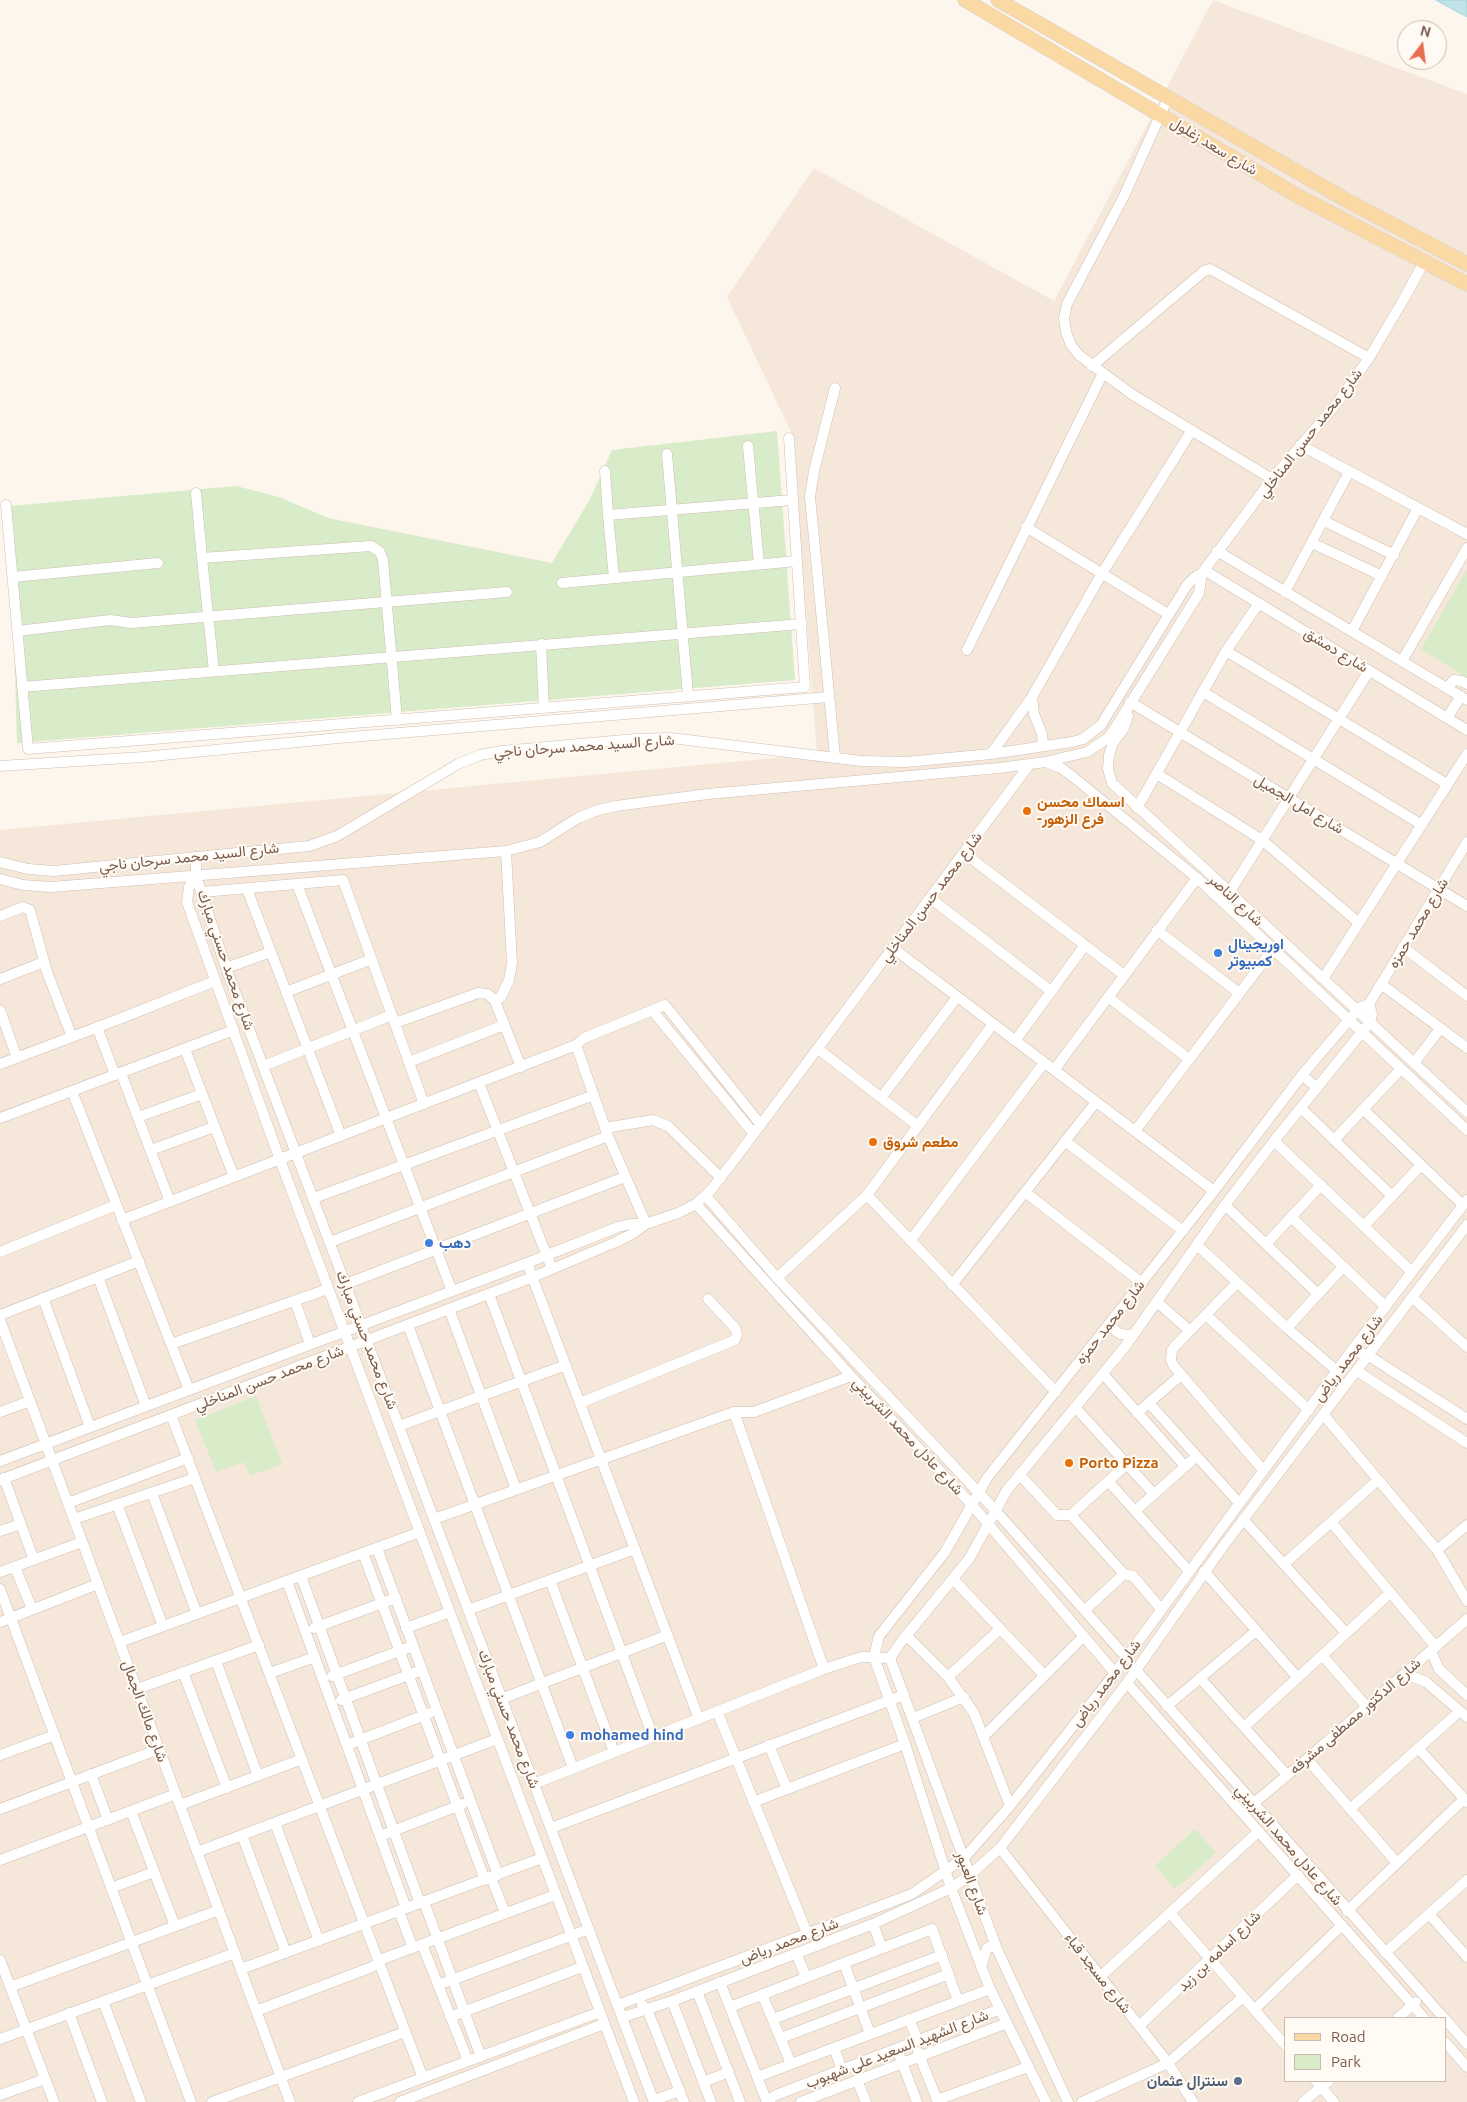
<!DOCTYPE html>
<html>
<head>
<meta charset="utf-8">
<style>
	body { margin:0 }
	#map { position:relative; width:1467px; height:2102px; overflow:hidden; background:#fdf6ec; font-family:Ubuntu,sans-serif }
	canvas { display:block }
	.legend { position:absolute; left:1284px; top:2017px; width:162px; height:65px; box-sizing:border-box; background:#fffaf3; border:1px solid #cabbb1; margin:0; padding:6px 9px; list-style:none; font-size:15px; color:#7a5c4d }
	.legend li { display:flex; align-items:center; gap:10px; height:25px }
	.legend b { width:25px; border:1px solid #cabbb1 }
	.north { position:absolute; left:1397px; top:20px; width:50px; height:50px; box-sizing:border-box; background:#fffaf3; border:1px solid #cabbb1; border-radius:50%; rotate:15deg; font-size:14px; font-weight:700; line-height:20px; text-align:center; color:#7a5c4d }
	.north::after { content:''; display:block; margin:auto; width:18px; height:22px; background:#e76f51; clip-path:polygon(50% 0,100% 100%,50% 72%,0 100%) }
</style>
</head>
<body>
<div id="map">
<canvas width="1467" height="2102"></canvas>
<ul class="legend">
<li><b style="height:6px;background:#fbd9a5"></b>Road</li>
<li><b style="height:14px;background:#d8ecc9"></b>Park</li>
</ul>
<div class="north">N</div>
</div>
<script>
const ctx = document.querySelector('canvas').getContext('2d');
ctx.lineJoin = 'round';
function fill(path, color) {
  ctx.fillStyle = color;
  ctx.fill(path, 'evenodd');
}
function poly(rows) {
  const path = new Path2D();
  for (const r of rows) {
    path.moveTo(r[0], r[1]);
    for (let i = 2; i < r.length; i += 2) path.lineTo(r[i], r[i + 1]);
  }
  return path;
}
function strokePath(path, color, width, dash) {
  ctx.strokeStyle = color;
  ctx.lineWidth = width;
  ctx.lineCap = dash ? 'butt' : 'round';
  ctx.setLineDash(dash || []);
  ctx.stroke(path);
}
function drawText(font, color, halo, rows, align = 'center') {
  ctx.font = font + ' Ubuntu,Vazirmatn,sans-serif';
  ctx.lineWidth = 4;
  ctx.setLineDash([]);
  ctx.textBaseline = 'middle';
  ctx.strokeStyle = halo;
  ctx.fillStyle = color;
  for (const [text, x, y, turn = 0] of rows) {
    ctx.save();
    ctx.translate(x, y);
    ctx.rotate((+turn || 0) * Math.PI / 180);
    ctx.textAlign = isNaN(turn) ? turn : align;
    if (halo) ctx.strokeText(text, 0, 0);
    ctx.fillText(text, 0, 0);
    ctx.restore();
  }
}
fill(poly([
	[1213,0,1467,94,1467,2102,0,2102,0,830,817,754,792,434,727,297,814,168,1054,301],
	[1286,2018,1446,2018,1446,2081,1286,2081]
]), '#f5e8da');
fill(poly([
	[777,431,795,680,17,743,10,506,236,486,279,497,328,518,552,563,590,499,612,450],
	[1467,569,1467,678,1421,649],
	[256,1396,282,1464,250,1476,244,1462,216,1472,195,1420],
	[1195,1829,1216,1853,1175,1889,1155,1866]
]), '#d8ecc9');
const water = poly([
	[1436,0,1467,0,1467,17,1443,4,1436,0]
]);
fill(water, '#bfe3e8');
strokePath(water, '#a5d3da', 1);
const minor = poly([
	[1168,98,1124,196,1067,304,1064,318,1066,332,1071,345,1079,355,1103,373,1133,395,1272,479],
	[1092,366,1204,271,1210,269,1369,358],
	[1300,445,1467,534],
	[748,446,759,564],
	[667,454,688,695],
	[605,471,608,515],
	[196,493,202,558,371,546,380,552,383,560,397,720],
	[6,505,28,749,805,687,789,438],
	[1324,521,1394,555],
	[1026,527,1168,614],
	[1312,543,1382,576],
	[1217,551,1467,700],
	[202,558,214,671],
	[1204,570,1467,730],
	[13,577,158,563],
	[614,578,608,515,792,500],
	[562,583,797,561],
	[1285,592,1349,472],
	[18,631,110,620,131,623,507,592],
	[1352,631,1418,508],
	[541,644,544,707],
	[967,650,1103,373],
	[1226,651,1447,784],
	[1402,661,1467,548],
	[22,687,802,624],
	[1447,688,1454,680,1462,681,1467,684],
	[1203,692,1422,825],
	[1032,697,1034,714,1042,734,1043,746],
	[1130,702,1467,906],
	[1128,716,1124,728,1113,743,1109,755,1108,769,1112,783,1467,1112],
	[1447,718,1461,696],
	[991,754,1032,697,1101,575,1192,430],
	[835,756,810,497,814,471,835,388],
	[1046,762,1061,768,1072,776,1197,878,1467,1130],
	[0,766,143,757,339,738,829,697],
	[1157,774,1262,840,1359,923],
	[1137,808,1226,651,1259,603],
	[964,853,1124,975],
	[196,857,196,876,226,968,654,2102],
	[0,862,28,869,54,871,309,846,337,836,458,764,480,755,502,751,635,739,671,738,861,761,906,762,991,754,1072,742,1083,739,1101,725,1187,585,1194,578,1202,573,1272,479,1338,402,1369,358,1405,297,1424,262],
	[196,876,189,887,187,902,280,1160,634,2102],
	[0,879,23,885,51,887,506,851,540,842,578,818,598,810,616,806,708,794,999,768,1045,762,1087,752,1108,738,1119,722,1199,593,1202,573],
	[297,884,452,1291],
	[247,889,341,1136],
	[202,892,343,880,424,1104],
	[1229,893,1369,671],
	[930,898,1051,991],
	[0,916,23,907,30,910,47,972,72,1037],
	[1157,930,1239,993],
	[1403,947,1467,996],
	[893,948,1214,1191],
	[226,968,271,952],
	[0,979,44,962],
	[1323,979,1467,754],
	[1381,984,1467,1048],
	[286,992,372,959],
	[1108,997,1189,1059],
	[495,1001,501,997,509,980,512,963,506,851],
	[0,1010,17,1058],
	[652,1010,754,1134],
	[395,1023,478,993,488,994,495,1001,521,1067],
	[97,1027,115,1075],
	[1015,1041,1085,945],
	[576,1045,608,1136,646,1224],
	[185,1049,234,1177],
	[818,1049,918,1126],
	[409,1062,504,1025],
	[1414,1063,1440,1029],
	[0,1064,114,1021,215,981],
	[263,1066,392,1015],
	[1054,1070,1197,878],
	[121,1073,170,1202],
	[1302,1075,1317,1088],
	[479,1083,552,1269],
	[72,1091,189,1390],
	[881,1098,957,997],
	[1301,1108,1392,1196],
	[1363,1109,1463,1205],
	[138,1117,202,1094],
	[0,1118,234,1030],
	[605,1128,653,1120,668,1126,721,1178],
	[1135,1131,1273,949],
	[1334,1140,1401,1069],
	[1065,1141,1183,1231],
	[1274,1141,1412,1272],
	[151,1150,214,1127],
	[1025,1192,1142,1283],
	[867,1195,1056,1392],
	[706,1196,777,1278,995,1510,1126,1657],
	[314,1198,594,1095],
	[696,1204,851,1376,972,1505,1115,1673],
	[1225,1205,1318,1294],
	[1291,1217,1386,1307],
	[122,1220,576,1045,584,1038,665,1005,761,1125],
	[1364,1226,1421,1165],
	[910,1241,1044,1063],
	[330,1242,608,1136],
	[1266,1244,1321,1185],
	[1197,1245,1287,1328,1337,1371],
	[0,1252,116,1205],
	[527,1263,699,1719],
	[98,1277,146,1406],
	[777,1278,867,1195,993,1024],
	[1237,1283,1175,1346,1172,1350,1171,1360,1173,1365,1263,1470],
	[346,1284,625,1177],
	[952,1285,1096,1102],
	[489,1294,653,1737],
	[1412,1297,1467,1347],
	[43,1298,90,1427],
	[295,1301,310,1344],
	[1157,1302,1190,1331],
	[449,1309,516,1489],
	[0,1315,139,1261],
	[1206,1315,1309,1410],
	[0,1320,290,2102],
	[1110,1323,1112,1328,1120,1334,1131,1335,1135,1333],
	[408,1325,573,1768],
	[1287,1328,1343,1267],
	[171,1344,328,1289],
	[1352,1350,1369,1356,1467,1419],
	[1357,1371,1467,1443],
	[1103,1374,1185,1466],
	[580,1403,735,1340,737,1334,735,1328,708,1299],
	[1149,1403,1239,1503],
	[1075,1407,1154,1494],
	[0,1412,30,1401],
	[734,1412,824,1669],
	[1137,1413,1181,1375],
	[1323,1414,1437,1550,1467,1601],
	[171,1415,423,2078],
	[399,1426,566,1365],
	[0,1461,527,1263,618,1227,631,1224,646,1224],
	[1020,1475,1057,1515,1071,1515,1127,1464],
	[4,1478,34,1560],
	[0,1480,533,1277,616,1242,632,1234,646,1224,678,1213,696,1204,711,1190,738,1155,1030,764],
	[1108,1481,1189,1571],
	[152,1493,197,1614],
	[68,1503,188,1458],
	[117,1504,163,1626],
	[1135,1511,1197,1456],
	[1071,1515,1124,1574,1133,1576,1161,1609],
	[74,1519,195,1478],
	[434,1519,734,1412,754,1412,851,1376],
	[1243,1519,1346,1633],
	[1331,1522,1436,1647],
	[0,1531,21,1524],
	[377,1548,498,1875],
	[1437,1550,1467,1525],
	[363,1553,485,1880],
	[1284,1564,1378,1480],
	[15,1567,32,1609],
	[1204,1571,1298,1678],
	[0,1572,82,1542],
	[301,1576,420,1903],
	[953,1579,1044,1675],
	[550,1580,614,1752],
	[287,1581,406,1908],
	[0,1589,191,2102],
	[468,1610,635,1549],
	[1085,1610,1124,1574],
	[0,1622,98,1584],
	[314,1628,396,1598],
	[406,1628,450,1612],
	[906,1635,948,1677,974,1713,1010,1806],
	[120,1642,420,1532],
	[1431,1651,1439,1669,1467,1695],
	[1322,1655,1367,1707],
	[890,1658,901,1642,969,1559,1007,1490,1124,1348,1225,1205,1274,1141,1370,1022,1372,1014,1369,1004],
	[890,1658,997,1949,1068,2102],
	[216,1661,258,1776],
	[1136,1670,1444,2018],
	[183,1672,227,1788],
	[270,1673,315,1657],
	[1404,1675,1411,1676,1426,1682,1467,1717],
	[332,1676,413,1646],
	[948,1677,1000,1629],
	[1200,1678,1287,1775],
	[1127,1683,1424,2018],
	[137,1689,259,1645],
	[501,1699,668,1635],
	[341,1700,422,1670],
	[1167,1706,1256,1631],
	[717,1711,807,1933],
	[913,1718,964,1697],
	[1244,1727,1390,1593],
	[984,1736,1084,1636],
	[347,1745,430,1713],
	[769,1745,787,1789],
	[1418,1748,1467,1802],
	[0,1755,55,1735],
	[1307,1759,1397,1863],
	[91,1774,108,1820],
	[534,1784,824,1669,861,1657,890,1658],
	[753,1802,905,1744],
	[180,1805,302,1759],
	[1249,1807,1307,1759,1467,1619],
	[0,1809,159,1749],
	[1350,1809,1460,1711],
	[131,1811,175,1926],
	[275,1823,319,1941],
	[551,1828,904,1695],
	[242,1835,286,1953],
	[380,1836,463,1804],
	[1000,1848,1168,2063,1193,2102],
	[197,1852,497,1739],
	[0,1860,176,1794],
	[491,1877,505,1913],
	[111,1888,154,1872],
	[424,1902,481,2057],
	[399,1911,413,1948],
	[1347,1911,1464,1799],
	[1170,1913,1286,2046],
	[1429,1914,1467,1957],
	[873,1924,882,1948],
	[422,1944,468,2061],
	[796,1953,806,1977],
	[1385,1953,1467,1880],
	[0,1960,54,2102],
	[844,1963,870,2034],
	[981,1967,987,1948,992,1946,997,1949],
	[241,1969,542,1858],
	[1101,1976,1259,1831],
	[720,1982,767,2102],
	[438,1985,589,1929],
	[10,1987,219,1910],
	[697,1991,740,2102],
	[762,1994,791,2064],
	[103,2001,141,2102],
	[672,2001,711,2102],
	[618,2005,912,1894,964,1858,1010,1806,1115,1673,1352,1350,1467,1200],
	[642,2005,647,2009,684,2102],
	[730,2007,932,1929,958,2001],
	[1254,2010,1342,1925],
	[256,2011,372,1967,385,1958,555,1895],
	[69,2013,102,2102],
	[450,2017,582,1967],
	[623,2017,672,2001,873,1924,951,1888,969,1876,1000,1848,1127,1683,1224,1545,1467,1225],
	[1398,2018,1416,2002],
	[773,2019,942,1955],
	[909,2019,918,2041],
	[1446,2020,1467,2044],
	[1139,2026,1298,1875],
	[781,2038,949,1974],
	[0,2039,235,1953],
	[1446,2043,1467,2067],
	[834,2048,842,2070],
	[897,2049,917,2102],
	[918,2052,938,2102],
	[757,2077,990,1989],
	[857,2080,866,2102],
	[1316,2081,1334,2102],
	[703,2082,729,2072],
	[0,2095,45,2079],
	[654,2100,680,2091],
	[937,2100,1028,2067],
	[212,2102,405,2032],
	[358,2102,600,2012],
	[400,2102,604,2024],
	[766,2102,776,2095,1000,2009],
	[801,2102,1007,2023],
	[1046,2102,990,1989,951,1888,905,1744,874,1657,879,1636,945,1552,987,1478,1214,1191,1302,1075,1359,1008,1369,1004,1467,842],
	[1082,2102,1168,2063,1243,1997],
	[1303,2102,1329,2081]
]);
const major = poly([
	[965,0,1296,195,1467,284],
	[998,0,1348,201,1467,264]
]);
strokePath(minor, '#d1beb0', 11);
strokePath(major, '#dad1cd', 15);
strokePath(minor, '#fff', 10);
strokePath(major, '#fbd9a5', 14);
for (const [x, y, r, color] of [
	[1027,811,5,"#e8710a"],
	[1218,953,5,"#3f7fe0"],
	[873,1142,5,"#e8710a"],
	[429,1243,5,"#3f7fe0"],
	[1069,1463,5,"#e8710a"],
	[570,1735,5,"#3f7fe0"],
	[1238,2081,5,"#5c6f8a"]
]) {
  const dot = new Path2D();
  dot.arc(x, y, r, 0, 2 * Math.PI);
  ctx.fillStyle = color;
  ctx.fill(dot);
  strokePath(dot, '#fffaf3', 2);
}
drawText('15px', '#7a5c4d', '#fffaf3', [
	["شارع سعد زغلول",1214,146,31],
	["شارع محمد حسن المناخلي",1310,433,-52],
	["شارع دمشق",1336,650,31],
	["شارع السيد محمد سرحان ناجي",584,746,-4],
	["شارع امل الجميل",1299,804,31],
	["شارع السيد محمد سرحان ناجي",189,857,-6],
	["شارع محمد حسن المناخلي",931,897,-53],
	["شارع الناصر",1236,900,43],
	["شارع محمد حمزه",1418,923,-59],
	["شارع محمد حسني مبارك",226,960,71],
	["شارع محمد حمزه",1110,1322,-52],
	["شارع محمد حسني مبارك",367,1340,69],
	["شارع محمد رياض",1348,1358,-53],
	["شارع محمد حسن المناخلي",269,1378,-21],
	["شارع عادل محمد الشربيني",908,1436,47],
	["شارع محمد رياض",1106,1683,-53],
	["شارع مالك الجمال",145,1711,70],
	["شارع الدكتور مصطفى مشرفه",1355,1716,-41],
	["شارع محمد حسني مبارك",509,1719,69],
	["شارع عادل محمد الشربيني",1289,1845,49],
	["شارع العبور",972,1883,70],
	["شارع محمد رياض",789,1941,-21],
	["شارع اسامه بن زيد",1219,1951,-44],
	["شارع مسجد قباء",1098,1973,52],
	["شارع الشهيد السعيد على شهبوب",897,2049,-21]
]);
drawText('bold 15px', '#c56008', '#fffaf3', [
	["اسماك محسن",1037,802],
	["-فرع الزهور",1037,819],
	["مطعم شروق",883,1142],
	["Porto Pizza",1079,1463]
], 'left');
drawText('bold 15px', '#366cbe', '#fffaf3', [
	["اوريجينال",1228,944],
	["كمبيوتر",1228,961],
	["دهب",439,1243],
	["mohamed hind",580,1735]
], 'left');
drawText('bold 15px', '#4e5e75', '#fffaf3', [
	["سنترال عثمان",1228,2081]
], 'right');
</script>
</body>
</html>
